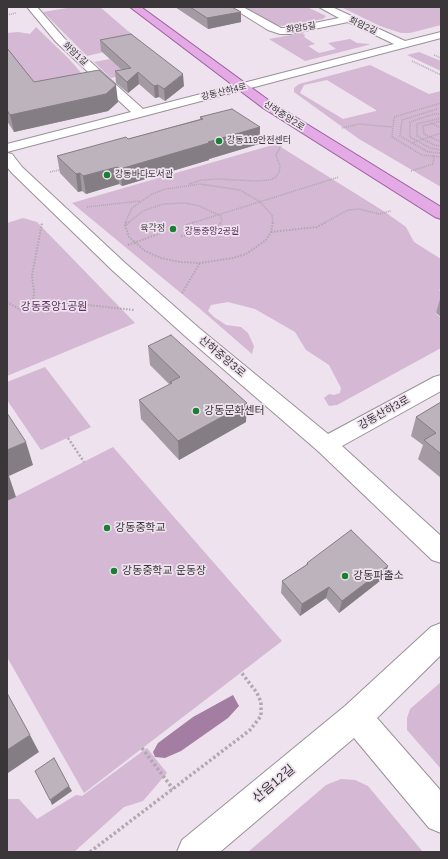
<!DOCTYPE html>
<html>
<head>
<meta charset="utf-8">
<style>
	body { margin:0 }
	#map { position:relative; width:448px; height:859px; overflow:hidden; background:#ede2ed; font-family:Helvetica,sans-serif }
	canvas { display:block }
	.frame { position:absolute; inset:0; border:8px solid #3a363a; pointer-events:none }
</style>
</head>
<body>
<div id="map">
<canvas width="448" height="859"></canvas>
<div class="frame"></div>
</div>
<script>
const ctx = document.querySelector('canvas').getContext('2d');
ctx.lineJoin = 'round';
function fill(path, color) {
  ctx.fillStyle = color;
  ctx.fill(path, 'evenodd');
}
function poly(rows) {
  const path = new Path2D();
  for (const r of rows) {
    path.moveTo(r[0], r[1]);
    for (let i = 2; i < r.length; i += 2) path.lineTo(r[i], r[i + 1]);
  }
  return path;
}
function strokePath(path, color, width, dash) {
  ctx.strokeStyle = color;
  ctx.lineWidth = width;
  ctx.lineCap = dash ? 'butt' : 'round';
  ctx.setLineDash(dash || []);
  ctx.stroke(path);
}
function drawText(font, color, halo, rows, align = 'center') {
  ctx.font = font + ' Helvetica,"Noto Sans KR",sans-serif';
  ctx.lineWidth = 3.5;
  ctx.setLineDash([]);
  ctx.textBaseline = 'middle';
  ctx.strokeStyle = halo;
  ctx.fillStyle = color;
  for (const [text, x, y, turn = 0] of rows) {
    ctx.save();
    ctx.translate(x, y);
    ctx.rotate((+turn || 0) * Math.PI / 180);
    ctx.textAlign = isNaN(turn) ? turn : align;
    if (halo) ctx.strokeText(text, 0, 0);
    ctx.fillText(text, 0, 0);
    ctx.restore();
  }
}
fill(poly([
	[73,7,100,7,142,43,87,56,43,12],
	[245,7,307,7,326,16,323,19,282,26,277,25],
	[341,7,441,7,441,25,410,33,401,33,380,26],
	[36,27,69,59,92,85,45,95,7,60,7,33,18,32,30,34],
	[302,33,305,35,304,37,315,44,308,46,319,53,336,49,328,43,350,39,357,43,370,44,368,45,305,61,269,39],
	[419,52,441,61,441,71,407,55],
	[110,59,158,67,111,78,94,62],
	[370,65,429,94,441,91,441,187,359,139,294,92,294,88,299,84],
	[327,80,376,110,376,111,343,119,300,93,304,85],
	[276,144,385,212,406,227,414,242,441,259,441,288,439,290,441,292,441,310,435,313,441,318,441,348,337,405,329,406,324,398,329,394,334,395,340,393,341,388,329,365,306,350,295,332,255,309,228,302,211,305,208,311,214,317,226,325,241,327,248,333,254,346,252,354,199,308,72,203],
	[23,218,37,222,135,323,7,376,7,223],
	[45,367,91,427,41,450,7,400,7,382],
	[113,447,282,641,84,793,7,657,7,501],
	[441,682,441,769,407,730,407,718,410,709],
	[147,748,167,773,143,801,124,807,74,852,7,852,7,799,19,799,37,819,76,795,82,796],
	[341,779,355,780,368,786,423,852,248,852,326,785]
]), '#d4b8d4');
fill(poly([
	[233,695,239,706,228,718,181,751,165,758,155,757,153,752,158,743,193,717]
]), '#a37da2');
const minor = poly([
	[27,7,37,7,64,38,143,109,394,44,348,22,290,34,280,34,268,30,231,7,243,7,281,28,290,28,339,18,319,7,332,7,405,41,441,32,441,38,7,152,7,144,131,112,56,42,27,7],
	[7,153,12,154,22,167,124,262,199,328,328,434,434,377,441,375,441,391,342,446,441,536,441,563,432,560,318,451,185,336,112,270,12,173,7,167,7,153],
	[441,623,441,655,377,718,441,791,441,833,429,828,354,738,220,852,177,852,182,840,345,706,431,627,441,623]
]);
const major = poly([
	[130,7,141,7,271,102,441,207,441,219,435,217,263,108,130,7]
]);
strokePath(minor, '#9b919a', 2);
strokePath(major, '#9d5c9d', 2);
strokePath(poly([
	[7,15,16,13],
	[434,55,441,58],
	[412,61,441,75],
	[441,103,394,117,392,137,422,155,441,157],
	[437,109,402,120,400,136,428,152,441,153],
	[441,114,434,114,410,122,410,137,430,148,441,150],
	[441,118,417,124,417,136,434,145,441,146],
	[441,121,423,126,424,134,441,142],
	[431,123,441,128],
	[342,128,359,124,392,127],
	[412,143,441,133],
	[411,171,433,164,434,156],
	[50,172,63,169],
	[189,184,201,180,218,179,255,181,270,180,276,177,279,172,280,166,276,155,283,142],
	[87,207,140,201],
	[125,223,132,208,152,194,166,189,200,184,240,190,260,202,272,215,273,223],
	[128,223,143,211,163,204,185,203,199,206,221,216,222,223],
	[192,223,339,177],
	[324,223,348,210,360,209,379,214,391,211]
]), '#b0a8b0', 1.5, [1, 1]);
strokePath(poly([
	[126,222,125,225,129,237,145,251,161,258,180,262,200,263,233,258,246,254,266,240,271,232,273,222],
	[126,225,129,222],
	[186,225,195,222],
	[271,232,317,227,326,222],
	[181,236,197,235,212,231,222,222],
	[128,245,161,233],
	[182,293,200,263],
	[7,302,22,311,27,311,32,308,45,305,79,304,134,310],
	[32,308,34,293,32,275,42,223]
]), '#b0a8b0', 2, [1.5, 1.5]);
strokePath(poly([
	[68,438,84,462]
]), '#b0a8b0', 2.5, [2, 2]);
strokePath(poly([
	[142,748,173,789],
	[90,852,250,730,261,716,261,702,257,693,241,672]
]), '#b0a8b0', 3.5, [2.5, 2.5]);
fill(minor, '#fff');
fill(major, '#e4aae5');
fill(poly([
	[175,7,232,7,241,22,208,29],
	[100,40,184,86,165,101,159,97,155,98,139,84,128,93,116,83,115,71,122,70,101,51],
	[7,48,34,82,118,102,108,111,14,132,7,121],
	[200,117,260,127,259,144,209,159,209,160,122,186,119,184,86,194,82,191,78,192,60,173,57,156,128,139,200,119],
	[440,299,441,299,441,317,436,313],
	[148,346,246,422,179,460,141,419,139,400,170,385,150,365],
	[441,402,441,478,418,459,423,445,411,436,416,417],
	[307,563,385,577,339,613,326,598,300,616,281,593,282,581,306,565]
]), '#a39aa3');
fill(poly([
	[241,12,241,22,208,29,207,18],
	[138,72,139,84,128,93,127,82],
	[183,74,184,86,165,101,164,89],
	[116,85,118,102,108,111,14,132,10,115],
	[158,85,159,97,155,98,154,86],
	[260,127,259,144,209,159,209,160,122,186,120,169,208,142],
	[117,167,119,184,86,194,83,176],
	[80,173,82,191,78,192,76,174],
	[247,403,246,422,179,460,178,441],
	[26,442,33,465,9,476,16,497,7,501,7,450],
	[388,566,385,577,339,613,342,601],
	[329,587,326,598,300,616,302,604],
	[30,735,39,752,8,773,7,771,7,750],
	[69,786,72,791,52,805,50,800]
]), '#847d84');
const building = poly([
	[190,7,232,7,241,12,207,18,190,7],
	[131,34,183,74,164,89,158,85,154,86,138,72,127,82,115,71,131,68,100,40,131,34],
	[7,48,34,82,99,70,116,85,106,94,10,115,7,110,7,48],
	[232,109,260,127,208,142,209,143,120,169,117,167,83,176,80,173,76,174,57,156,126,137,128,139,203,119,200,117,232,109],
	[171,335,247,403,178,441,139,400,172,383,170,382,180,377,148,346,171,335],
	[441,402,441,454,424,440,436,433,416,417,441,402],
	[7,413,26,442,7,450,7,413],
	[351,530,388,566,342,601,329,587,302,604,282,581,308,564,307,563,351,530],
	[7,693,30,735,7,750,7,693],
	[54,758,69,786,50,800,35,771,54,758]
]);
fill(building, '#bdb3bd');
strokePath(building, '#847d84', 1);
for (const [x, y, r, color] of [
	[219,141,4,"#1a7f32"],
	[107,175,4,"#1a7f32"],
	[173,229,4,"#1a7f32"],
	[196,411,4,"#1a7f32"],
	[107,528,4,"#1a7f32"],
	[114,571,4,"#1a7f32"],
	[345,576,4,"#1a7f32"]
]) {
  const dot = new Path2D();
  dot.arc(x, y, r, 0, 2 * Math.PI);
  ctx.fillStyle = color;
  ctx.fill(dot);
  strokePath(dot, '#ede2ed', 1.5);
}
drawText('9px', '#3a363a', '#ede2ed', [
	["화암2길",363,26,25],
	["화암5길",301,28,-9],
	["화암1길",75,54,43],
	["강동산하4로",224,92,-14],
	["산하중앙2로",284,116,33]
]);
drawText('9px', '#3a363a', '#ede2ed', [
	["강동119안전센터",227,141],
	["강동바다도서관",115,175],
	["육각정",165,229,"right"]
], 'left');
drawText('9px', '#623062', '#ede2ed', [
	["강동중앙2공원",212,232]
]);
drawText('11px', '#623062', '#ede2ed', [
	["강동중앙1공원",54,307]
]);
drawText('11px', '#3a363a', '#ede2ed', [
	["산하중앙3로",222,357,40],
	["강동산하3로",384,413,-29]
]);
drawText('11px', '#3a363a', '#ede2ed', [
	["강동문화센터",204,411],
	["강동중학교",115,528],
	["강동중학교 운동장",122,571],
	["강동파출소",353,576]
], 'left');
drawText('13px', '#3a363a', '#ede2ed', [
	["산음12길",274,784,-40]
]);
</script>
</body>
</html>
